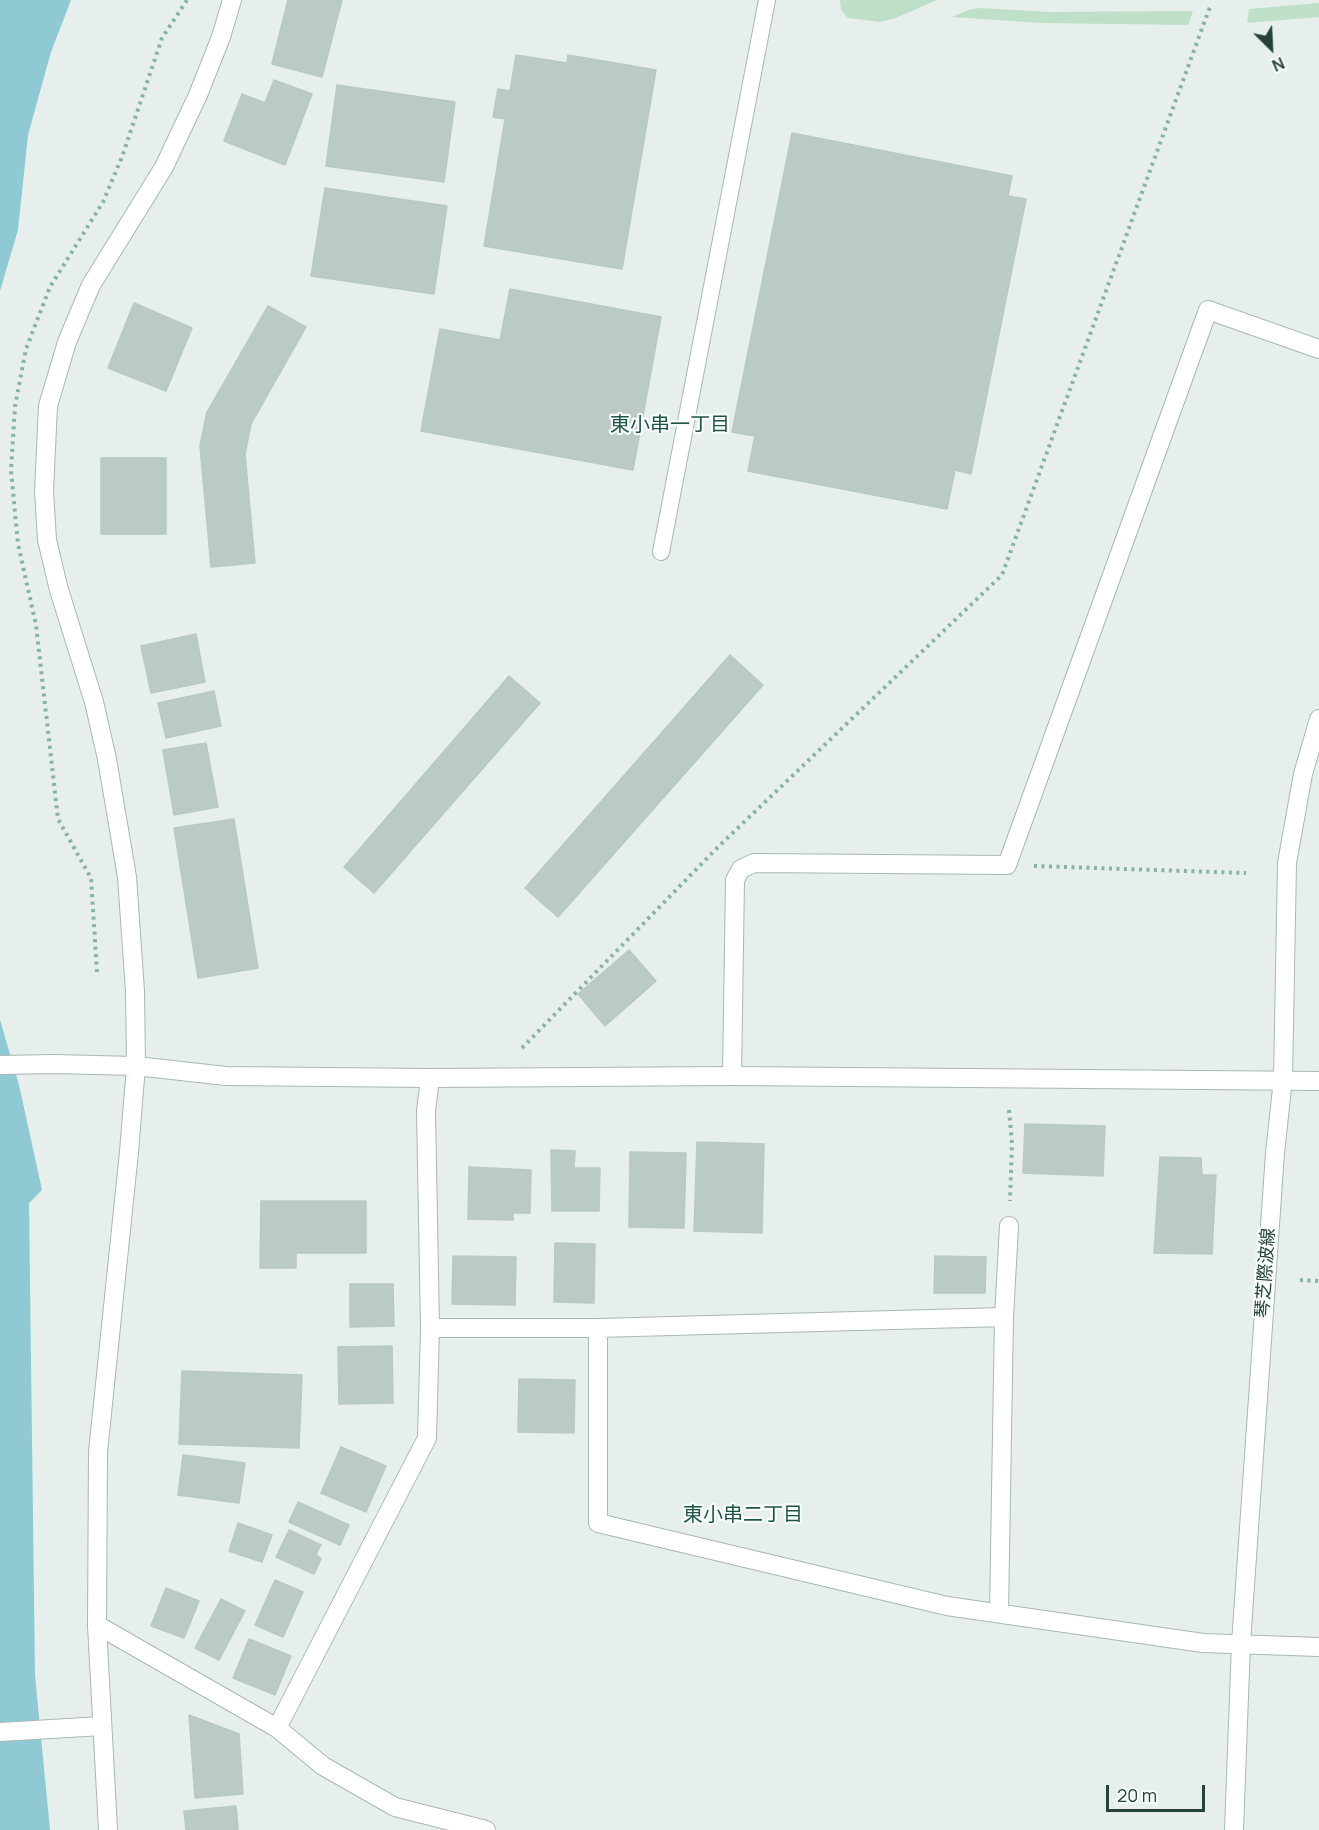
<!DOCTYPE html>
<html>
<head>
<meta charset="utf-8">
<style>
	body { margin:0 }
	#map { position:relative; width:1319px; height:1830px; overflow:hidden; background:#e6efeb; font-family:Manrope,sans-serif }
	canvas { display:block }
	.north { position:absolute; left:1241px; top:18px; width:60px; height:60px; -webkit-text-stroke:4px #f7fbf9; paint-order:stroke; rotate:156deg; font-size:16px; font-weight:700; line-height:24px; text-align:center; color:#24423a }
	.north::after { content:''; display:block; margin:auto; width:21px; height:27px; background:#24423a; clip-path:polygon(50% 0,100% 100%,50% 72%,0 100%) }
	.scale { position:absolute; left:1106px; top:1785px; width:99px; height:27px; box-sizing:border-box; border:3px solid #24423a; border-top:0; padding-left:8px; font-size:18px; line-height:21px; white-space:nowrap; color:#24423a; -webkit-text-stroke:4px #f7fbf9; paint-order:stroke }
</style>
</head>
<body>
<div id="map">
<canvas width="1319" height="1830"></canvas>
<div class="north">N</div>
<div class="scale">20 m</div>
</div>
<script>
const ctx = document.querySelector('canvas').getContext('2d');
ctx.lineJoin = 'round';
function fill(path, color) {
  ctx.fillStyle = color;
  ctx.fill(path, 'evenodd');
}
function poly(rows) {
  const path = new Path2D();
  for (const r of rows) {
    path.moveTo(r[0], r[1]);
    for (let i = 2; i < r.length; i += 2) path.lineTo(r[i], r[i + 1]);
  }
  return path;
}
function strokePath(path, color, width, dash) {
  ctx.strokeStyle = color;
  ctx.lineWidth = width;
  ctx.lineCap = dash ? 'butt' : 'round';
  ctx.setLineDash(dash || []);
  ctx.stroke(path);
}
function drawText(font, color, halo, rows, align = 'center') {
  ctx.font = font + ' Manrope,"Noto Sans JP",sans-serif';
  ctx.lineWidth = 4.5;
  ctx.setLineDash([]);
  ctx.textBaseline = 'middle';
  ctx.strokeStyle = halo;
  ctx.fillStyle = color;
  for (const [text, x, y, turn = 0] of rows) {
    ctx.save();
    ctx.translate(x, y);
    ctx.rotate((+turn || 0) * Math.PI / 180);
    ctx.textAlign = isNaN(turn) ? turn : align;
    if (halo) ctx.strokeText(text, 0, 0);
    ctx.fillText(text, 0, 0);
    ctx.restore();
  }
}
fill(poly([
	[840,0,937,0,896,18,880,22,848,18,841,10],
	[1319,3,1319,17,1247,23,1249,9],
	[979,8,1049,12,1193,11,1188,25,1041,23,952,17,968,10]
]), '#bfe0c8');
fill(poly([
	[0,0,71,0,51,52,28,135,18,230,0,291],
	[0,1020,19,1085,42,1190,29,1203,35,1676,50,1830,0,1830]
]), '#8ec9d4');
const building = poly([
	[288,0,342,0,322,77,272,64,288,0],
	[516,55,567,63,568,55,656,70,622,269,484,246,505,119,493,117,498,89,510,91,516,55],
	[274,80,312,94,285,165,224,141,242,94,265,103,274,80],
	[337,85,455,102,444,182,326,166,337,85],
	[792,133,1012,176,1008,196,1026,199,971,474,955,470,947,509,748,471,755,436,732,432,792,133],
	[325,188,447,206,434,294,311,276,325,188],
	[510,289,661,317,633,470,421,431,440,329,500,340,510,289],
	[134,303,192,328,166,391,108,368,134,303],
	[268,306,306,327,251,424,245,454,255,563,211,567,200,446,207,412,268,306],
	[101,458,166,458,166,534,101,534,101,458],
	[196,634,205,682,151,693,141,646,196,634],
	[730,655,763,685,558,917,525,888,730,655],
	[509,676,540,703,374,893,344,867,509,676],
	[214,691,221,726,166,738,158,703,214,691],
	[206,743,218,807,174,815,163,750,206,743],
	[234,819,258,968,198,978,174,828,234,819],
	[629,950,656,981,605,1026,578,994,629,950],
	[1025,1124,1105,1126,1103,1176,1023,1173,1025,1124],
	[697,1142,764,1144,762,1233,694,1231,697,1142],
	[551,1150,575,1151,574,1168,600,1168,599,1211,552,1211,551,1150],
	[630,1152,686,1153,684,1228,629,1227,630,1152],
	[1160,1157,1201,1158,1202,1175,1216,1175,1212,1254,1154,1253,1160,1157],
	[469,1167,531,1170,530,1213,513,1213,513,1220,468,1219,469,1167],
	[261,1201,366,1201,366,1253,296,1253,296,1268,260,1268,261,1201],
	[555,1243,595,1244,594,1303,554,1302,555,1243],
	[453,1256,516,1257,515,1305,452,1304,453,1256],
	[935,1256,986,1257,985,1293,934,1293,935,1256],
	[350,1284,393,1284,394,1326,350,1327,350,1284],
	[392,1346,393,1403,339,1404,338,1347,392,1346],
	[182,1371,302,1375,299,1448,179,1444,182,1371],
	[519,1379,575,1380,574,1433,518,1432,519,1379],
	[341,1447,386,1466,366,1512,321,1493,341,1447],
	[183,1455,245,1463,239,1503,178,1495,183,1455],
	[298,1502,349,1525,340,1545,289,1522,298,1502],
	[238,1523,272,1535,262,1562,229,1551,238,1523],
	[289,1530,321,1545,316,1554,321,1559,314,1574,276,1557,289,1530],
	[275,1580,303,1592,283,1637,255,1625,275,1580],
	[166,1588,199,1601,184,1638,151,1626,166,1588],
	[221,1599,245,1611,219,1660,195,1648,221,1599],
	[249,1639,291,1656,275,1695,233,1678,249,1639],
	[189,1715,239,1734,243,1794,195,1798,189,1715],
	[236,1806,238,1830,186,1830,184,1811,236,1806]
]);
fill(building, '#bbcac4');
strokePath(building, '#b8c9c2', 1.5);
const service = poly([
	[661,552,767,0]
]);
const minor = poly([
	[732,1076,735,880,741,869,754,863,1007,865,1208,310,1319,349],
	[1004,1317,1009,1226],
	[430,1328,598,1328,1004,1317,999,1612],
	[598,1328,598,1523,947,1606,1203,1643,1319,1647],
	[97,1625,277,1728,323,1766,395,1807,486,1830],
	[277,1728,427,1438,430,1328,426,1111,430,1078],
	[0,1732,102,1726]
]);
const tertiary = poly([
	[0,1065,54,1064,136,1066,226,1076,430,1078,732,1076,1319,1081],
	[108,1830,97,1625,98,1452,129,1152,136,1066,135,991,127,877,107,759,94,702,59,590,47,540,44,491,48,406,67,342,91,285,164,167,198,95,221,37,232,0]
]);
const secondary = poly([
	[1234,1830,1241,1643,1275,1153,1283,1079,1287,863,1303,774,1319,719]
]);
strokePath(service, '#a8b8b2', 18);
strokePath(minor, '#a8b8b2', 20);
strokePath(tertiary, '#a8b8b2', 20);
strokePath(secondary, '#a4bbb3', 20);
strokePath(poly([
	[1034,866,1246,873],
	[97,972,91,878,58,819,36,625,18,544,11,470,15,406,26,349,50,287,103,202,122,157,162,38,187,0],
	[522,1048,717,848,1002,575,1211,4],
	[1009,1110,1012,1143,1010,1201],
	[1300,1280,1319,1281]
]), '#86b3a5', 4, [3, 4.5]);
strokePath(service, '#fff', 16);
strokePath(minor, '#fff', 18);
strokePath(tertiary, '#fff', 18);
strokePath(secondary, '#fff', 18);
drawText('18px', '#24423a', '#f7fbf9', [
	["琴芝際波線",1266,1273,-86]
]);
drawText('20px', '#1f5548', '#f7fbf9', [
	["東小串一丁目",670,425],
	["東小串二丁目",743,1515]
]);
</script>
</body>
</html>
